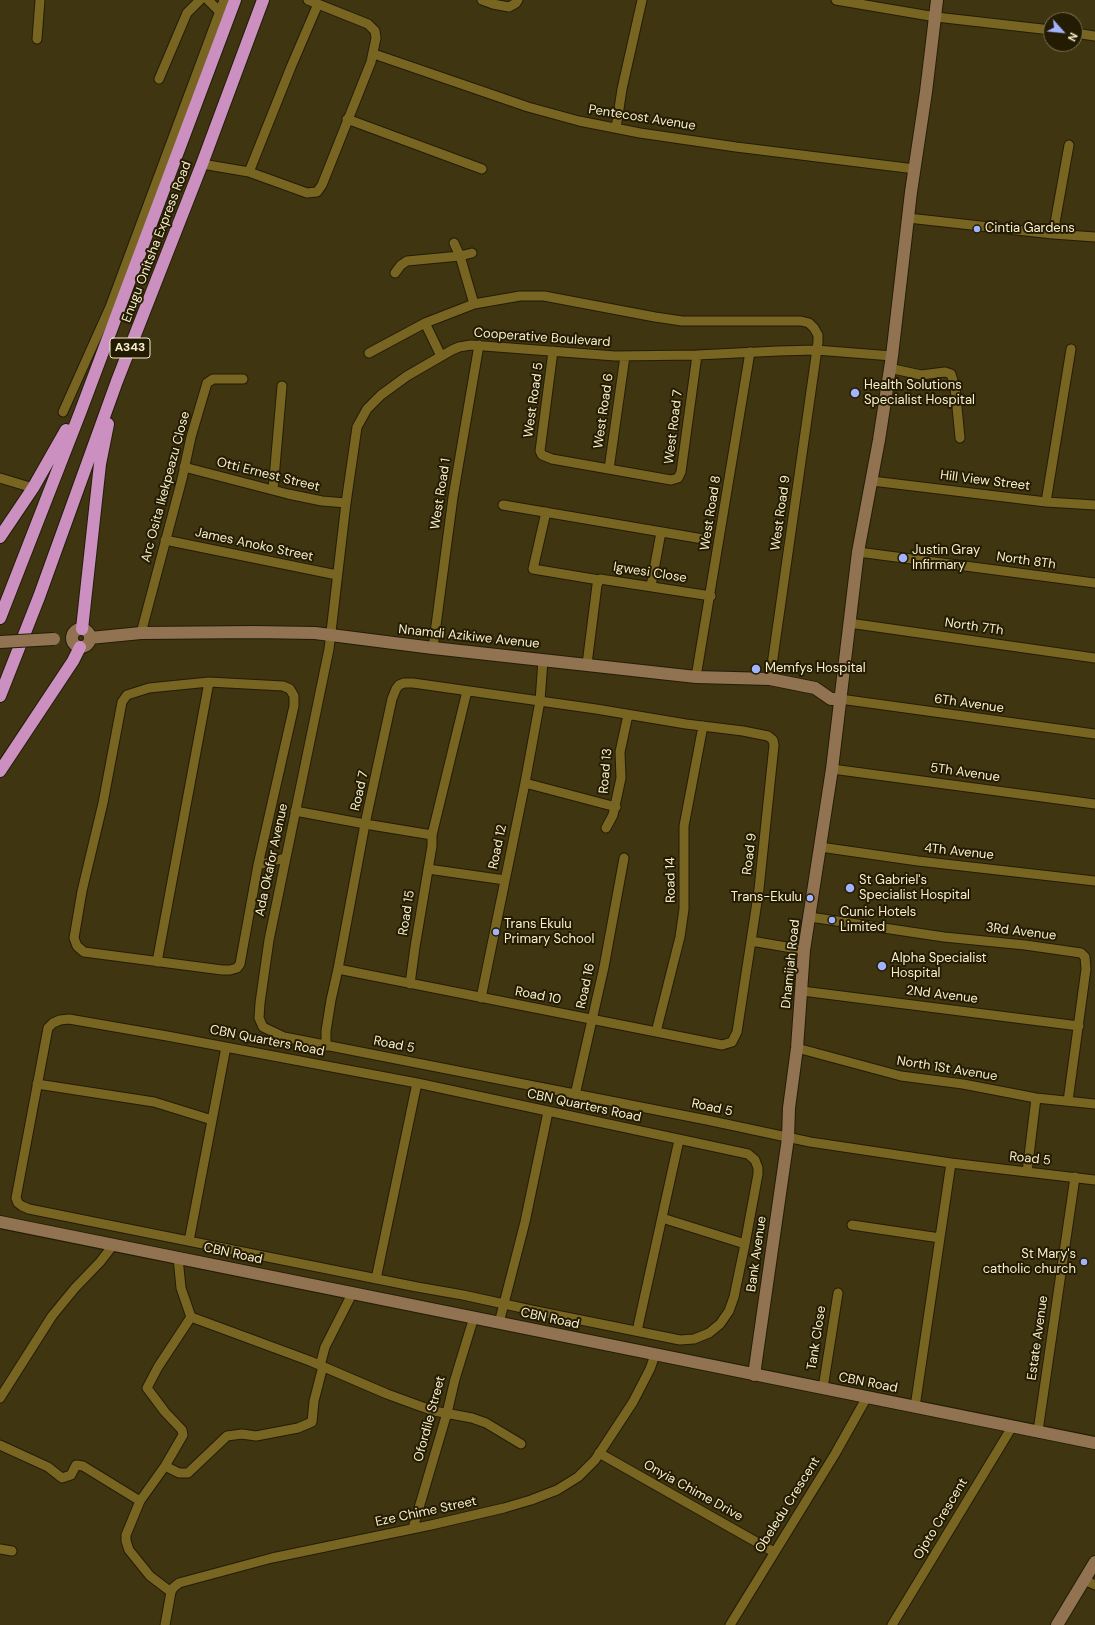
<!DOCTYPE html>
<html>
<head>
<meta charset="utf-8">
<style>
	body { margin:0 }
	#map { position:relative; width:1095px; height:1625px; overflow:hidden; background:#3f3511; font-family:"DM Sans",sans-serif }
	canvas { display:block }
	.north { position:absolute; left:1043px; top:12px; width:40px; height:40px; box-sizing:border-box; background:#241c02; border:1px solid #797053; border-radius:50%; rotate:117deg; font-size:11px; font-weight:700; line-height:16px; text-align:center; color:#f8eecd }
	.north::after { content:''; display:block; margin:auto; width:14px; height:18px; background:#a1b3fd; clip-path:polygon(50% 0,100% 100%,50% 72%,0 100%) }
</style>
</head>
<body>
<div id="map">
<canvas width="1095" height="1625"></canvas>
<div class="north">N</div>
</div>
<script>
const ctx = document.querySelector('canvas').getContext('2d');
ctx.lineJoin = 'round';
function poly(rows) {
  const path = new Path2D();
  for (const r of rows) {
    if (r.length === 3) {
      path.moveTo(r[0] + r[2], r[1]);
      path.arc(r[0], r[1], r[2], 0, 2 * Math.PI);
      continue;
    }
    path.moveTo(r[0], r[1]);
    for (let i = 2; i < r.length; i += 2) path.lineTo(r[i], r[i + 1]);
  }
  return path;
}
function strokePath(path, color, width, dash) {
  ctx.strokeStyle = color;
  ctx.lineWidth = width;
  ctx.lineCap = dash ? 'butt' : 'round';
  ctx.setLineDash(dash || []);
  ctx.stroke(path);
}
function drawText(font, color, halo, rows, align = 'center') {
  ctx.font = font + ' "DM Sans",sans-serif';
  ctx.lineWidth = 4;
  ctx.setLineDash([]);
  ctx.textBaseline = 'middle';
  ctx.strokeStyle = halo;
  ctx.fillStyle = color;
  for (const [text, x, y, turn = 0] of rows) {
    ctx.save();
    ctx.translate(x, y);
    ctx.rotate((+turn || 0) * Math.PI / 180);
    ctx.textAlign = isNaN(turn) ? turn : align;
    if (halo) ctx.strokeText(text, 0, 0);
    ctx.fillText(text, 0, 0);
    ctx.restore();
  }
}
const street = poly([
	[208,0,220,12],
	[482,0,493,4,509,7,516,3,518,0],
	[836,0,936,17,1051,30],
	[1075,33,1095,36],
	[37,39,40,0],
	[374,54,528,107,579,121,640,133,736,147,915,169],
	[159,79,187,13,200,0],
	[347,119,482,169],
	[616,128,622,89,642,0],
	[202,164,249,172,307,193,317,192,322,185,371,62,376,38,375,31,368,24,308,0],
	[249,172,291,67,318,4],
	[908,218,1053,234,1095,237],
	[1053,234,1069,145],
	[395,273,401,265,407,261,460,256,472,253],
	[474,304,520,296,544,296,655,317,682,321,801,321,809,323,814,328,818,335,818,342,770,679],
	[425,323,441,356],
	[553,351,540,451,542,455,552,459,671,480,678,478,681,472,697,355],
	[369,353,425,323,474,304,460,256,454,243],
	[892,356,816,350,778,351,697,355,615,356,471,345,459,347,452,350,407,376,381,395,367,409,357,427,346,503,329,649,269,940,260,1003,259,1018,263,1027,284,1037,707,1120,810,1142,951,1163,1095,1180],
	[889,368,921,375,945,372,951,374,955,387,960,438],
	[63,412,110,307,224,0],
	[184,467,288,494,322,501,346,503],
	[609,469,625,356],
	[0,478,33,488],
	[872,481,1046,502,1095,505],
	[273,490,282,386],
	[1046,502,1071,349],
	[503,505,703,539],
	[546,512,533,569,599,580],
	[165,540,337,575],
	[858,552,1095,583],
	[651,586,661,532],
	[849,623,1095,658],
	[141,633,182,479,191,437,207,383,213,379,243,379],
	[433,648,453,497,479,345],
	[587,664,597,585,600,579,711,596],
	[696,677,750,352],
	[209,682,283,686,290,689,294,696,294,706,258,865,240,964,237,968,230,970,222,970,84,952,77,946,74,938,82,891,103,803,122,702,127,695,149,688,209,682],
	[840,699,1095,734],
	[832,769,1095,804],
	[525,783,616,807],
	[295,811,365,824,432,835],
	[606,828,613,815,621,778,620,752,628,715],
	[820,847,918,861,1095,881],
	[258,865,285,858],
	[428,869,505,880],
	[810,917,944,937,1025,945,1081,953,1085,957,1086,969,1068,1101],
	[751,941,804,950],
	[157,962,209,682],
	[410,984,415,947,432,846,432,835,467,691],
	[802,991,1079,1026],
	[481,998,525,783,540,701,543,660],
	[69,1019,167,1036,417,1083,748,1154,755,1160,758,1168,758,1174,745,1244,734,1297,729,1311,720,1324,709,1333,694,1339,680,1340,536,1311,463,1295,417,1287,29,1209,22,1206,18,1203,16,1198,48,1028,53,1023,60,1020,69,1019],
	[656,1032,680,937,684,909,684,826,703,726],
	[326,1046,326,1031,331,1000,338,969,365,824,392,699,396,689,399,685,404,683,413,683,596,709,686,724,743,731,768,736,773,740,774,745,759,889,737,1032,732,1042,722,1045,338,969],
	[797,1048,901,1076,963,1084,1036,1098,1095,1104],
	[37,1084,154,1102,212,1120],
	[575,1095,604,967,624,858],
	[1027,1172,1036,1098],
	[662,1218,745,1244],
	[852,1225,940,1238],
	[189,1241,226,1047],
	[178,1258,181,1288,191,1317],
	[376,1279,417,1083],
	[191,1317,310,1361,387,1394,417,1405,434,1411,472,1418,486,1423,521,1444],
	[499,1323,525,1222,548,1112],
	[637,1331,679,1140],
	[823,1388,838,1293],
	[0,1398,52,1316,75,1288,100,1262,114,1244],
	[915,1407,951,1163],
	[1038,1431,1075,1177],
	[0,1445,48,1467,62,1478,71,1475,76,1465,83,1466,140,1501],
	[599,1453,774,1552],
	[165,1466,179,1473,188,1473,227,1436,242,1434,256,1436,298,1428,312,1422,314,1401,322,1370,321,1362,325,1347,353,1292],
	[413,1528,447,1413,455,1379,474,1317],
	[0,1549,12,1551],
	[1084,1580,1095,1585],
	[171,1592,150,1576,129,1550,126,1541,126,1535,140,1501,165,1466,183,1435,182,1430,165,1412,147,1388,158,1367,191,1317],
	[165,1625,171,1592,173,1588,179,1583,272,1558,431,1525,504,1508,531,1500,557,1490,578,1477,595,1460,633,1402,650,1369,655,1355],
	[730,1625,835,1454,867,1397],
	[892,1625,1012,1427]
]);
const secondary = poly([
	[81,638,9],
	[90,638,141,633,254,632,315,633,433,648,696,677,770,679,815,688,831,699,840,699],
	[0,1222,1095,1443],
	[754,1375,788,1138,789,1108,797,1048,804,950,832,769,858,552,879,440,892,356,911,192,926,92,937,0],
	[1057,1625,1095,1562]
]);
const highway = poly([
	[0,537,33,488,66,430],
	[0,618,80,413,235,0],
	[82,629,100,464,108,424],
	[0,696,39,597,117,381,202,164,263,0],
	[0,771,73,661,80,647]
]);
strokePath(street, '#231d08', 11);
strokePath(secondary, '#231d08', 14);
strokePath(highway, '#231d08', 14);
strokePath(street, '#786521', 9);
strokePath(secondary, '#917251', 12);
strokePath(highway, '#cb90c0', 12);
const secondaryBridge = poly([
	[0,642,54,639]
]);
strokePath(secondaryBridge, '#231d08', 14, []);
strokePath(secondaryBridge, '#917251', 12);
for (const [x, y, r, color] of [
	[977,229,4,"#a1b3fd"],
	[855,393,5,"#a1b3fd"],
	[903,558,5,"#a1b3fd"],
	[756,669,5,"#a1b3fd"],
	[850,888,5,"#a1b3fd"],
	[810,898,4,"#a1b3fd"],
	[832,920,4,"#a1b3fd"],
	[496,932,4,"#a1b3fd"],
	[882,966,5,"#a1b3fd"],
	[1084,1262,4,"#a1b3fd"]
]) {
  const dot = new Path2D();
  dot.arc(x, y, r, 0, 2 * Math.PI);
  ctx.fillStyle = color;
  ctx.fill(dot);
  strokePath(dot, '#241c02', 1.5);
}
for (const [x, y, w] of [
	[130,348,40]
]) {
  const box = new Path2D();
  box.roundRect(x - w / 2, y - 10, w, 20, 3);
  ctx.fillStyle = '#241c02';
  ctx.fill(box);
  strokePath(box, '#f8eecd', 1);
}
drawText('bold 12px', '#f8eecd', null, [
	["A343",130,348]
]);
drawText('13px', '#f8eecd', '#241c02', [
	["Pentecost Avenue",642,118,9],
	["Enugu Onitsha Express Road",157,242,-69],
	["Cooperative Boulevard",542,338,4],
	["West Road 5",534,400,-82],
	["West Road 6",604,411,-82],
	["West Road 7",674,427,-83],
	["Otti Ernest Street",268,475,14],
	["Hill View Street",985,481,7],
	["Arc Osita Ikekpeazu Close",166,487,-75],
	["West Road 1",441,494,-81],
	["West Road 8",711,513,-81],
	["West Road 9",781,513,-82],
	["James Anoko Street",254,545,12],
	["North 8Th",1026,561,8],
	["Igwesi Close",650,573,9],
	["North 7Th",974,627,8],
	["Nnamdi Azikiwe Avenue",469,637,6],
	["6Th Avenue",969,704,8],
	["Road 13",606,771,-85],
	["5Th Avenue",965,773,8],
	["Road 7",360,791,-77],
	["Road 12",498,847,-78],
	["4Th Avenue",959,852,6],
	["Road 9",750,854,-83],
	["Ada Okafor Avenue",272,860,-78],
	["Road 14",671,880,-91],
	["Road 15",407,913,-81],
	["3Rd Avenue",1021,932,7],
	["Dhamijah Road",791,964,-84],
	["Road 16",586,986,-78],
	["2Nd Avenue",942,995,7],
	["Road 10",538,996,11],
	["CBN Quarters Road",267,1041,11],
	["Road 5",394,1045,11],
	["North 1St Avenue",947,1069,9],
	["CBN Quarters Road",584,1106,12],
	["Road 5",712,1108,12],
	["Road 5",1030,1159,6],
	["CBN Road",233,1254,12],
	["Bank Avenue",757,1254,-82],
	["CBN Road",550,1319,12],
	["Tank Close",817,1338,-81],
	["Estate Avenue",1038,1338,-82],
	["CBN Road",868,1383,11],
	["Ofordile Street",430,1419,-75],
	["Onyia Chime Drive",693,1491,29],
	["Obeledu Crescent",788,1505,-58],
	["Eze Chime Street",426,1512,-12],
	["Ojoto Crescent",941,1519,-59]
]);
drawText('13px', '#f8eecd', '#241c02', [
	["Cintia Gardens",985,229],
	["Health Solutions",864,386],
	["Specialist Hospital",864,401],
	["Justin Gray",912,551],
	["Infirmary",912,566],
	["Memfys Hospital",765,669],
	["St Gabriel's",859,881],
	["Specialist Hospital",859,896],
	["Trans-Ekulu",802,898,"right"],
	["Cunic Hotels",840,913],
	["Limited",840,928],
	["Trans Ekulu",504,925],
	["Primary School",504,940],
	["Alpha Specialist",891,959],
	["Hospital",891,974],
	["St Mary's",1076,1255,"right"],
	["catholic church",1076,1270,"right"]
], 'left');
</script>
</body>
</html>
